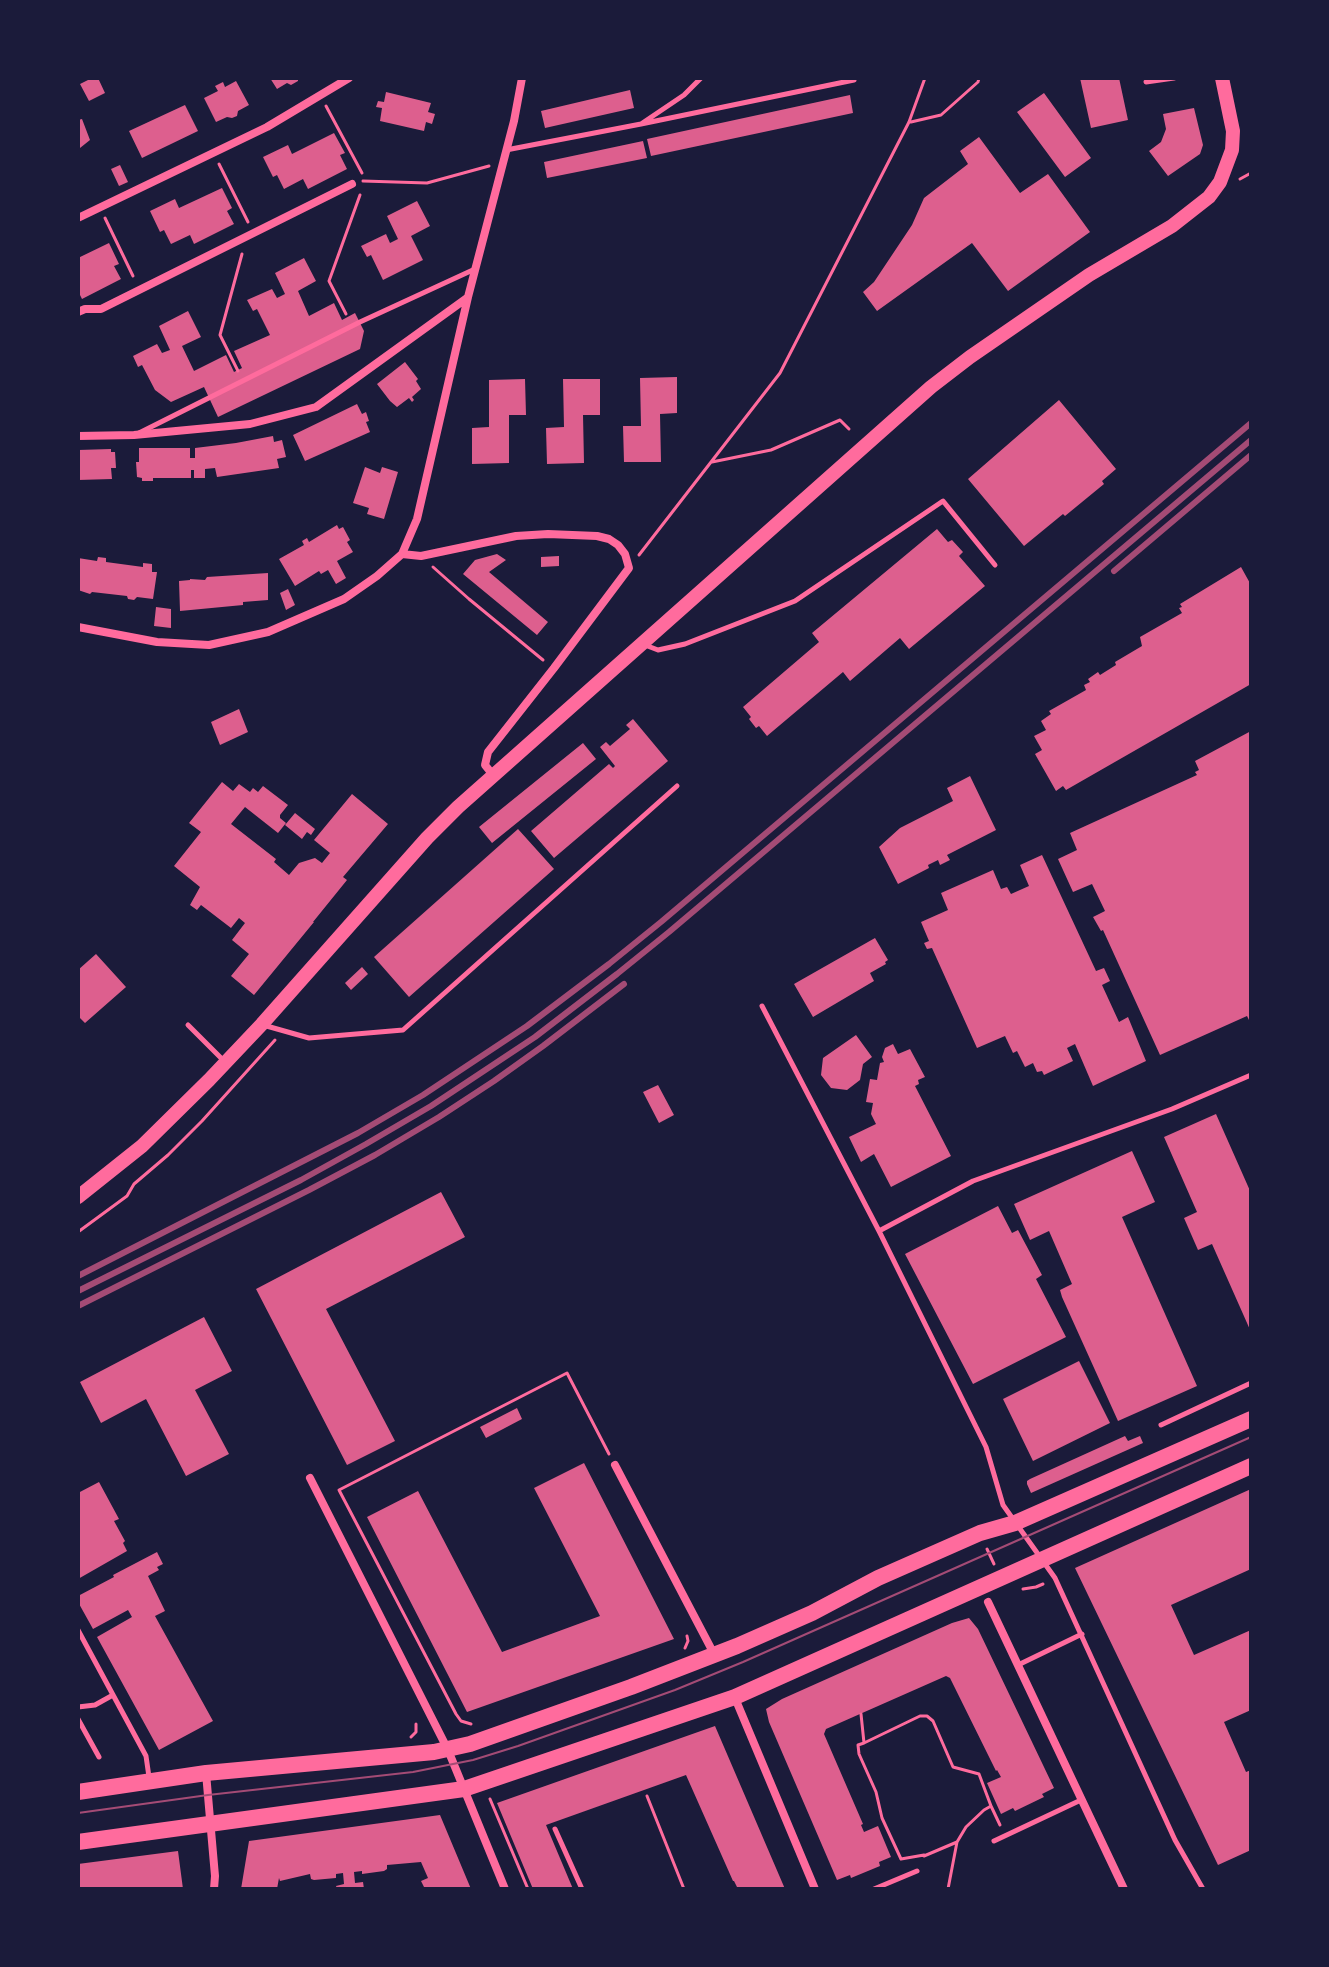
<!DOCTYPE html>
<html>
<head>
<meta charset="utf-8">
<style>
	body { margin:0 }
	#map { position:relative; width:1329px; height:1967px; overflow:hidden; background:#1b1b3a; font-family:"PT Sans",sans-serif }
	canvas { display:block }
	.frame { position:absolute; inset:0; border:80px solid #1b1b3a; pointer-events:none }
</style>
</head>
<body>
<div id="map">
<canvas width="1329" height="1967"></canvas>
<div class="frame"></div>
</div>
<script>
const ctx = document.querySelector('canvas').getContext('2d');
ctx.lineJoin = 'round';
function fill(path, color) {
  ctx.fillStyle = color;
  ctx.fill(path, 'evenodd');
}
function poly(rows) {
  const path = new Path2D();
  for (const r of rows) {
    path.moveTo(r[0], r[1]);
    for (let i = 2; i < r.length; i += 2) path.lineTo(r[i], r[i + 1]);
  }
  return path;
}
function strokePath(path, color, width, dash) {
  ctx.strokeStyle = color;
  ctx.lineWidth = width;
  ctx.lineCap = dash ? 'butt' : 'round';
  ctx.setLineDash(dash || []);
  ctx.stroke(path);
}
fill(poly([
	[92,78,98,78,105,93,89,101,80,84],
	[270,78,298,78,298,81,291,85,287,83,277,89],
	[1080,78,1119,78,1128,120,1091,128],
	[236,81,249,105,238,111,237,116,232,118,227,117,216,122,204,98,218,91,215,86,223,82,225,87],
	[630,90,634,108,545,128,541,111],
	[386,92,431,103,428,112,435,114,432,124,426,122,424,131,380,121,382,108,376,107,378,101,384,102],
	[1044,93,1091,158,1065,177,1017,112],
	[850,95,853,113,651,156,647,139],
	[185,105,198,131,142,158,129,131],
	[1194,108,1203,145,1200,154,1168,176,1149,151,1161,142,1166,129,1163,114],
	[82,119,90,140,80,148,78,147,78,120],
	[334,133,345,153,340,155,347,169,308,189,303,179,284,189,277,175,273,177,263,157,288,145,292,154],
	[979,137,1020,193,1048,174,1090,232,1008,291,972,243,877,311,863,292,874,282,912,225,924,198,968,164,960,151],
	[643,141,647,158,547,178,544,162],
	[120,165,128,182,119,186,111,169],
	[222,188,232,208,227,211,234,224,194,244,190,235,171,244,164,230,160,232,150,211,175,199,179,208],
	[417,201,430,226,411,236,423,260,383,280,371,255,367,257,361,246,386,234,390,243,398,239,387,216],
	[109,243,119,264,114,266,121,279,82,299,78,291,78,258],
	[304,258,316,281,298,291,309,316,334,303,342,320,355,313,364,331,360,349,218,417,204,387,171,402,155,390,142,365,138,367,133,356,157,344,162,353,170,350,159,326,188,311,201,337,182,346,194,371,226,355,234,372,242,368,234,351,270,335,257,309,253,311,247,300,272,289,277,298,285,294,275,273],
	[405,362,418,379,416,381,421,389,412,397,414,400,412,402,409,398,397,407,390,401,377,384],
	[677,377,677,413,660,414,661,462,624,462,623,426,641,426,640,378],
	[525,379,526,415,509,415,509,463,472,464,472,428,489,427,489,380],
	[563,379,600,379,600,415,583,415,584,463,547,464,546,428,564,427],
	[1059,400,1116,469,1102,481,1104,484,1065,516,1063,514,1024,546,968,479],
	[357,404,362,414,366,412,369,421,366,422,370,432,305,461,293,435],
	[273,436,274,442,282,440,286,457,277,459,279,468,217,477,215,468,205,469,205,478,194,478,194,470,191,470,191,478,153,478,153,481,142,481,142,478,137,477,136,462,139,462,139,448,190,448,190,458,195,458,195,448,236,443],
	[111,449,111,452,115,452,116,468,111,468,112,479,78,480,78,450],
	[365,467,380,473,382,467,398,472,384,519,367,514,369,508,353,503],
	[337,525,339,529,343,527,350,540,347,542,353,552,337,561,346,578,336,584,328,570,321,574,319,571,295,586,279,559,304,545,302,541,307,538,309,542],
	[937,529,948,542,952,540,963,552,959,556,985,586,909,649,900,638,850,681,843,672,767,736,759,726,756,728,749,719,751,717,743,707,819,642,812,633],
	[497,554,506,560,489,572,548,622,537,635,463,574,475,560],
	[559,556,559,566,541,567,541,557],
	[98,557,106,558,106,562,143,567,143,563,152,564,152,572,157,572,153,599,137,597,134,600,128,599,127,596,92,592,90,594,78,590,78,558,97,561],
	[1241,567,1251,585,1251,684,1066,790,1063,786,1056,791,1035,754,1042,750,1034,736,1046,730,1041,721,1051,714,1049,711,1086,690,1084,685,1090,682,1088,679,1098,672,1100,675,1116,665,1115,662,1142,646,1140,637,1182,613,1179,608,1182,607,1180,604],
	[268,573,268,600,243,602,243,605,180,611,179,581,190,580,190,579,205,580,207,577],
	[288,589,295,605,286,610,280,593],
	[156,607,171,609,171,628,154,626],
	[239,709,248,732,220,745,211,722],
	[633,719,668,761,554,858,531,831,609,764,613,768,615,766,600,747,606,742,610,746,630,729,626,725],
	[1251,731,1251,1024,1247,1016,1160,1055,1103,930,1101,931,1093,917,1105,911,1092,884,1073,892,1058,859,1077,850,1070,833,1197,775,1195,772,1199,770,1195,761],
	[583,743,596,759,492,843,479,827],
	[970,776,996,830,947,855,950,860,940,865,938,860,928,865,929,868,898,884,879,847,900,828,953,801,947,788],
	[222,782,233,791,239,784,250,792,253,788,258,792,263,786,288,805,280,815,280,818,286,823,278,833,245,807,231,824,276,859,274,862,289,875,299,863,315,858,322,863,330,853,314,840,352,794,388,824,343,877,347,880,313,922,314,922,254,995,231,976,249,954,232,940,245,923,239,918,231,928,201,905,197,910,190,905,200,887,174,866,201,832,189,823],
	[295,813,315,829,311,835,307,832,302,839,285,825],
	[518,829,554,869,409,997,374,957],
	[1042,855,1096,971,1104,968,1110,981,1102,985,1119,1022,1128,1017,1146,1061,1093,1086,1075,1044,1067,1048,1073,1061,1044,1075,1042,1071,1037,1072,1033,1063,1025,1067,1017,1051,1013,1053,1005,1036,977,1048,932,948,927,949,924,943,929,941,921,922,948,910,941,893,993,870,1001,889,1007,887,1011,894,1029,886,1020,865],
	[875,938,888,960,885,962,886,964,870,973,874,981,813,1017,794,984],
	[96,954,126,987,85,1023,78,1016,78,970],
	[362,967,368,974,351,990,345,983],
	[856,1035,872,1057,863,1064,860,1080,847,1090,831,1088,821,1075,823,1058],
	[893,1044,898,1054,910,1049,925,1077,918,1080,919,1084,915,1086,951,1156,891,1187,874,1154,861,1162,849,1137,876,1124,871,1114,873,1103,866,1102,870,1079,877,1080,880,1063,884,1062,882,1057,885,1048],
	[658,1085,674,1115,659,1123,643,1092],
	[1216,1114,1251,1193,1251,1332,1212,1244,1198,1250,1184,1218,1197,1212,1164,1137],
	[1132,1151,1155,1202,1122,1217,1197,1386,1118,1421,1062,1297,1060,1290,1072,1284,1049,1231,1030,1240,1014,1204],
	[441,1192,465,1237,326,1309,395,1441,347,1465,256,1289],
	[998,1206,1012,1233,1018,1230,1042,1275,1036,1279,1066,1337,973,1384,905,1254],
	[204,1317,232,1371,195,1390,229,1454,186,1476,146,1399,101,1423,80,1382],
	[1079,1361,1110,1423,1033,1461,1003,1399],
	[517,1408,522,1419,486,1438,480,1427],
	[1125,1436,1128,1441,1140,1436,1143,1443,1031,1493,1027,1484,1027,1481,1030,1479],
	[584,1463,674,1639,467,1712,367,1517,418,1491,502,1652,600,1616,534,1488],
	[99,1482,119,1519,114,1521,125,1541,123,1543,127,1551,78,1579,78,1493],
	[1251,1489,1251,1569,1171,1605,1194,1655,1251,1630,1251,1710,1224,1722,1246,1772,1251,1770,1251,1850,1218,1865,1075,1568],
	[157,1552,163,1564,157,1567,159,1570,148,1576,165,1611,155,1616,213,1721,159,1750,97,1637,132,1617,128,1610,93,1629,78,1602,78,1596,114,1577,113,1575],
	[969,1618,978,1629,1054,1788,1042,1794,1044,1797,1015,1811,1013,1808,1001,1814,987,1783,1001,1777,997,1770,996,1771,950,1678,946,1676,826,1729,824,1734,863,1824,861,1825,864,1832,878,1826,891,1857,879,1862,880,1866,851,1878,850,1875,837,1880,769,1722,766,1709,782,1699,952,1623],
	[715,1726,785,1889,738,1889,734,1881,733,1881,686,1775,546,1825,573,1889,533,1889,497,1803],
	[440,1815,471,1889,425,1889,421,1881,428,1878,421,1862,387,1865,387,1869,384,1871,362,1874,362,1871,354,1872,355,1883,363,1882,364,1889,337,1889,336,1886,344,1884,343,1873,336,1874,336,1878,314,1880,311,1879,310,1874,280,1881,279,1878,277,1889,241,1889,249,1841],
	[178,1851,183,1889,78,1889,78,1864]
]), '#dd5f8e');
strokePath(poly([
	[326,106,362,173],
	[911,122,941,115,978,82,979,78],
	[219,164,248,222],
	[1240,179,1251,173],
	[363,181,427,183,489,166],
	[105,218,133,276],
	[346,314,329,281,360,195],
	[238,371,220,335,242,254],
	[712,462,771,450,840,420,849,429],
	[639,555,780,373,909,122,925,78],
	[433,567,469,599,543,660],
	[78,1232,127,1196,134,1184,168,1155,202,1121,275,1040],
	[987,1549,994,1564],
	[1023,1589,1036,1587,1043,1584],
	[685,1648,688,1641,687,1636],
	[861,1714,864,1743,920,1716,927,1716,933,1721,953,1767,979,1774,991,1806],
	[471,1724,461,1721,456,1714,339,1490,567,1373,609,1454],
	[411,1737,416,1732,416,1724],
	[864,1743,858,1745,859,1754,876,1792,882,1818,901,1859,924,1855],
	[647,1796,684,1889],
	[490,1799,528,1889],
	[924,1856,957,1842],
	[948,1889,957,1842,966,1827,984,1810,991,1806,1000,1825]
]), '#ff6b9d', 3);
strokePath(poly([
	[1146,82,1174,78],
	[641,124,854,80],
	[506,150,641,124,684,95,701,78],
	[139,433,360,322,475,269],
	[645,645,658,650,685,644,795,601,943,501,995,565],
	[762,1006,879,1231,986,1447,1003,1505,1055,1578,1175,1840,1203,1889],
	[188,1025,224,1061],
	[263,1025,309,1038,403,1030,677,786],
	[879,1231,973,1181,1172,1109,1251,1075],
	[1161,1425,1251,1383],
	[78,1630,146,1756,149,1777],
	[1018,1665,1082,1634],
	[78,1707,95,1705,113,1695],
	[78,1719,99,1757],
	[555,1829,582,1889],
	[994,1841,1081,1800],
	[874,1889,917,1871]
]), '#ff6b9d', 5);
strokePath(poly([
	[78,218,267,127,349,78],
	[78,312,85,309,101,309,352,184],
	[78,436,134,435,250,424,316,407,467,298],
	[402,554,421,556,516,536,548,534,597,536,609,539,618,545,625,554,629,568,554,668,488,752,485,765,493,775],
	[78,627,157,642,209,645,268,632,344,599,377,576,402,554,417,519,468,297,514,121,522,78],
	[615,1465,714,1654],
	[310,1478,448,1750,505,1889],
	[988,1602,1124,1889],
	[735,1698,815,1889],
	[206,1773,215,1876,214,1889]
]), '#ff6b9d', 8);
strokePath(poly([
	[78,1197,142,1146,209,1080,262,1024,427,838,458,807,931,387,970,357,1089,275,1172,226,1209,197,1220,182,1232,150,1233,131,1222,78]
]), '#ff6b9d', 14);
strokePath(poly([
	[78,1792,206,1773,434,1752,470,1744,631,1687,737,1646,812,1613,878,1578,980,1533,1015,1523,1251,1419],
	[78,1842,464,1789,735,1697,1251,1466]
]), '#ff6b9d', 16);
strokePath(poly([
	[78,1813,208,1795,413,1772,473,1760,518,1746,675,1690,743,1662,1251,1437]
]), '#a44b75', 2);
strokePath(poly([
	[1114,571,1251,455],
	[78,1276,358,1133,423,1095,527,1026,609,964,661,922,1251,423],
	[78,1291,301,1180,366,1144,431,1106,535,1037,617,974,669,932,1251,440],
	[78,1306,309,1190,375,1155,439,1117,494,1081,543,1046,624,984]
]), '#a44b75', 6);
</script>
</body>
</html>
